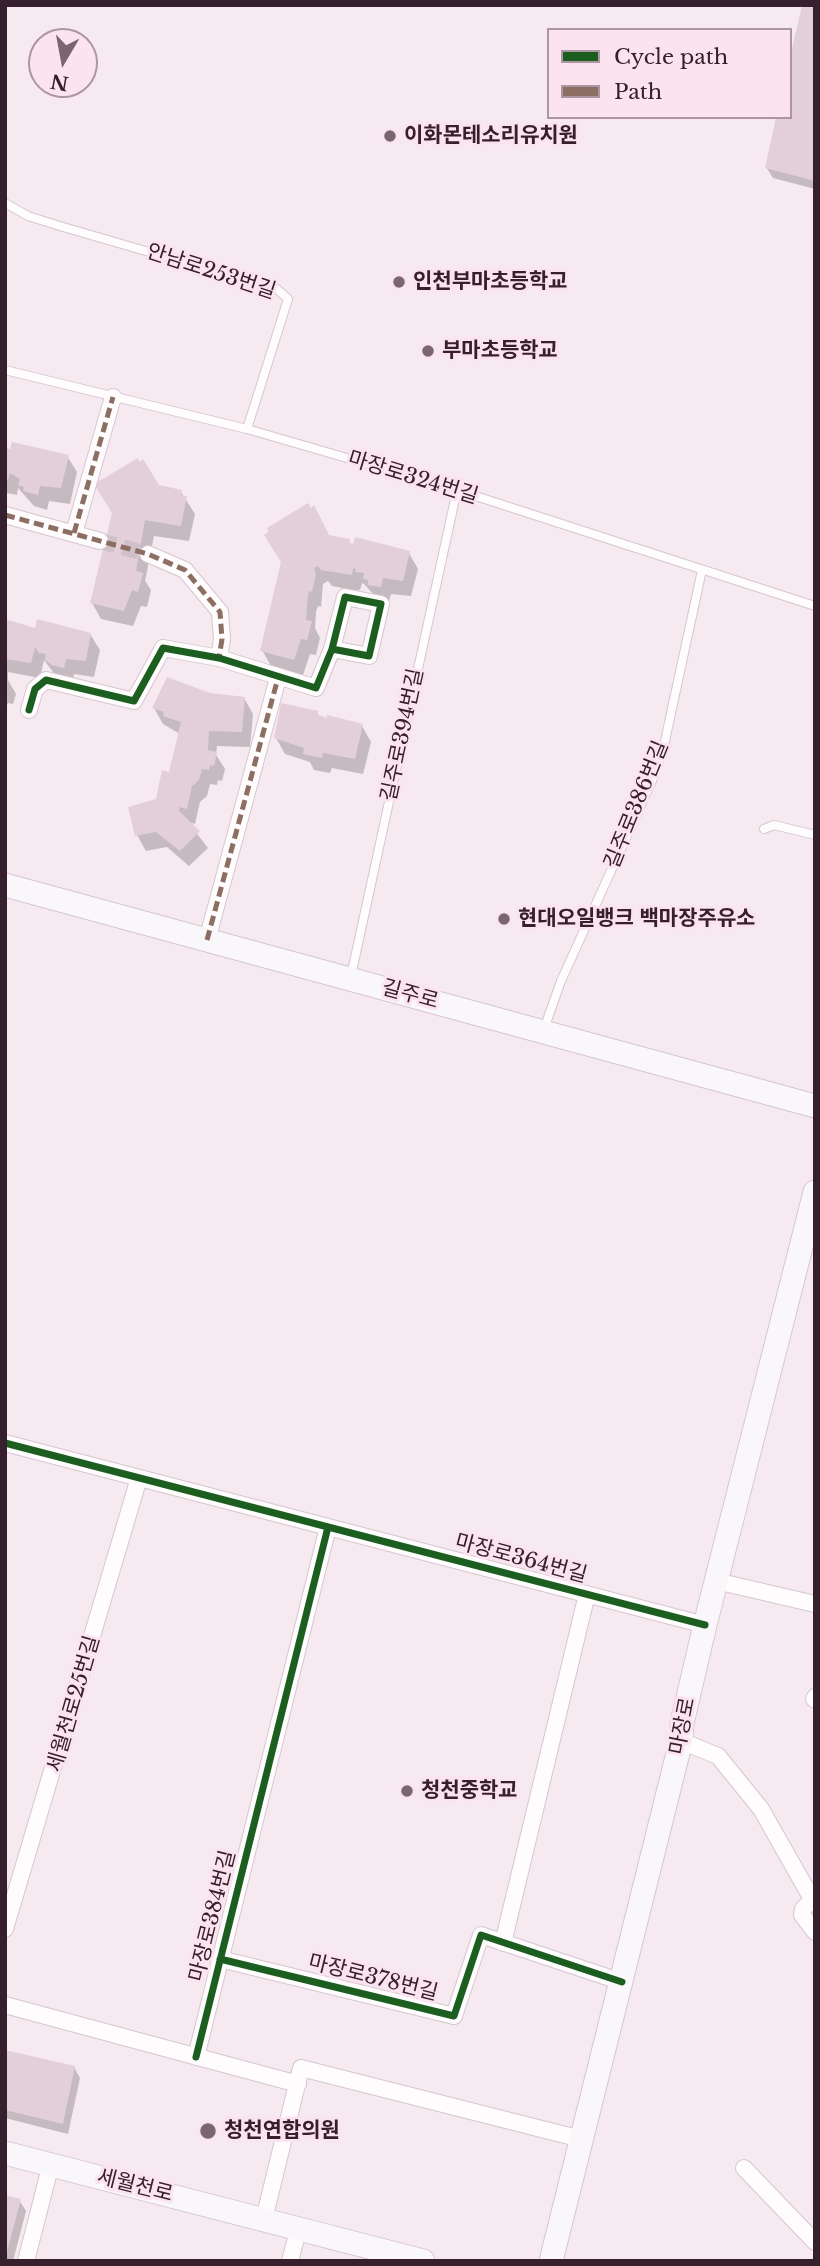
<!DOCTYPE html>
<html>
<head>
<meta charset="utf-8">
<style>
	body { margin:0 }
	#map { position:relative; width:820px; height:2266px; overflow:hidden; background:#f6e9f0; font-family:"Libre Baskerville",serif }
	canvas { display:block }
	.frame { position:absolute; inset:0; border:7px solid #37202d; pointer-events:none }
	.legend { position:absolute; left:547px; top:28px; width:245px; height:91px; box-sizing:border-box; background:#fce3f0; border:2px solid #ad95a2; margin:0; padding:9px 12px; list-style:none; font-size:21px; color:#37202d }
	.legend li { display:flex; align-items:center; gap:14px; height:35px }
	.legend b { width:35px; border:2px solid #ad95a2 }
	.north { position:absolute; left:28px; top:28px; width:70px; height:70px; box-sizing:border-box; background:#fce3f0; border:2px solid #ad95a2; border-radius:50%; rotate:190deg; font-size:19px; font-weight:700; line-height:28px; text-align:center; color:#37202d }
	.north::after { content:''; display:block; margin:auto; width:24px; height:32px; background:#7a6671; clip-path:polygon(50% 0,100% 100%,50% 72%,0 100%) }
</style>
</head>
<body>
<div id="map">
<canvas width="820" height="2266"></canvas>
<div class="frame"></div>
<ul class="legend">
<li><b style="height:9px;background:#1b5e20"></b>Cycle path</li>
<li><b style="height:9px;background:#8d6e63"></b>Path</li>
</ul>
<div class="north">N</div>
</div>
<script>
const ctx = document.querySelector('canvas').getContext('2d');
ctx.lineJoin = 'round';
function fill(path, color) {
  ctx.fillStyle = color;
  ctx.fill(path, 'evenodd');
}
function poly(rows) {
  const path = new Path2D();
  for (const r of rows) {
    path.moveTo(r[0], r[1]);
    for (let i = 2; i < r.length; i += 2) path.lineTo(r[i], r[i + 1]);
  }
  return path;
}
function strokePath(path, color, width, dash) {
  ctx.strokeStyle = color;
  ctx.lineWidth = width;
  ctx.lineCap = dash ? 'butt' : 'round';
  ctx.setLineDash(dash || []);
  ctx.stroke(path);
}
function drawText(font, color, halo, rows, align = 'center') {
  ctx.font = font + ' "Libre Baskerville","Noto Sans KR",serif';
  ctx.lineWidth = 6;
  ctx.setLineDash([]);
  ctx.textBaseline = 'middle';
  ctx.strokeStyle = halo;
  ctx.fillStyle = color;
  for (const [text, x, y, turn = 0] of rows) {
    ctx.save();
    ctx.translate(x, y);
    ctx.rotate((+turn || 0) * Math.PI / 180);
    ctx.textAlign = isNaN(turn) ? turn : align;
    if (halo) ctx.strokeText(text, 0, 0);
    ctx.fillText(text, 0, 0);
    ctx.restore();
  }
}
fill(poly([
	[815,5,815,189,773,178,766,167,790,117],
	[5,445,11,453,67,456,77,472,70,504,49,501,47,510,34,506,18,488,17,495,7,493,5,496],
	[158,487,181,492,195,514,189,541,154,536,145,581,151,590,147,607,141,606,133,626,101,619,92,603],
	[329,537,349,541,351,546,409,553,418,569,411,596,391,594,389,602,379,600,364,584,362,583,360,590,352,590,332,586,328,581,323,584,321,607,318,606,316,612,315,628,320,638,316,655,310,654,303,675,271,666,262,650],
	[5,621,37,630,90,634,100,650,94,677,74,674,73,683,56,676,44,660,40,678,8,672,8,680,16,694,13,704,8,703,5,709],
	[209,695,244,698,253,714,250,747,217,746,216,755,225,769,222,781,218,780,217,785,210,784,207,796,200,802,195,824,188,822,208,848,189,866,167,847,146,851,137,835,171,774,180,734,163,724,154,708],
	[317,713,320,718,362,726,371,742,363,774,332,768,330,773,314,770,310,762,285,754,276,738],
	[5,2052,74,2067,80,2078,68,2134,5,2118],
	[5,2197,19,2200,26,2211,13,2261,5,2261]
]), '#0003');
fill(poly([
	[802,5,815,5,815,181,765,168,776,117,790,117,790,57],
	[12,442,69,455,61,488,40,486,38,495,23,491,24,487,18,485,20,479,10,473,8,480,5,479,5,448,10,449],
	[138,458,140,462,143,459,159,485,182,490,181,495,187,496,181,526,145,520,136,571,143,573,138,592,132,590,124,611,90,603,112,513,94,484],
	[308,503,311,508,314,505,329,535,350,539,349,543,353,544,355,537,410,551,403,581,383,578,381,587,368,585,368,580,363,579,364,573,355,572,356,569,353,568,352,575,321,570,318,566,314,568,316,574,312,592,309,591,308,595,306,620,312,621,307,640,301,639,294,660,260,651,281,562,264,535,268,532,267,528],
	[5,619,35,628,37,619,91,633,86,661,66,659,64,668,52,665,45,660,46,654,39,653,35,647,31,663,5,659],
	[167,677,210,693,245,697,242,732,209,731,208,750,217,752,214,766,210,765,209,770,202,769,199,780,192,786,187,809,180,807,179,811,200,831,180,851,156,832,135,836,128,807,156,799,162,770,169,772,181,722,163,716,164,712,152,708],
	[281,703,318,711,318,715,327,718,327,715,363,724,355,759,323,753,322,758,303,754,304,748,274,738],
	[5,2050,75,2066,63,2124,5,2110],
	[5,2195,21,2199,6,2255,5,2254]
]), '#e3cfda');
strokePath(poly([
	[100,541,148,554]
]), '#d0c1c9', 16, [16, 8]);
const lane = poly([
	[5,203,28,216,63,227,277,289,288,299,247,429],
	[5,370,247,429,457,490,815,606],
	[764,829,774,825,815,835],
	[351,976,457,490],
	[544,1029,561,981,655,774,665,741,702,570]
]);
const street = poly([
	[5,515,100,541],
	[74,533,113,397],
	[148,554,185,570,220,612,222,639,219,658],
	[29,710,35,689,46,680,134,701,163,648,219,658,316,688,332,649,345,597,381,604,369,656,332,649],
	[207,940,278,678],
	[5,1443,705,1625],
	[716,1581,815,1604],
	[814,1699,815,1697],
	[681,1741,718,1756,761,1809,812,1899],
	[815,1897,803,1909,802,1915,815,1932],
	[5,1929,139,1478],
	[503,1943,587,1594],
	[220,1959,454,2016,481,1935,622,1982],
	[5,2005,298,2084],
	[196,2057,328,1527],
	[744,2168,815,2242],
	[264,2219,301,2068,581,2139],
	[26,2261,51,2164],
	[290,2261,299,2227]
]);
const secondary = poly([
	[5,885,815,1106],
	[5,2153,423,2261],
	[551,2261,681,1741,682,1723,705,1625,815,1192]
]);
strokePath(lane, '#d7c6cf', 10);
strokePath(street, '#d7c6cf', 18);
strokePath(secondary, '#d7c6cf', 25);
strokePath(lane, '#fefcfd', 8);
strokePath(street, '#fefcfd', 16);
strokePath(secondary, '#f9f7f9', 23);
strokePath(poly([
	[5,515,148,554,185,570,220,612,222,639,219,658],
	[74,533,113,397],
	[207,940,278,678]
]), '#8d6e63', 5, [10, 5]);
strokePath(poly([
	[29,710,35,689,46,680,134,701,163,648,219,658,316,688,332,649,345,597,381,604,369,656,332,649],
	[5,1443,705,1625],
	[220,1959,454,2016,481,1935,622,1982],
	[196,2057,328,1527]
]), '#1b5e20', 7);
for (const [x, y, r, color] of [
	[390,136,7,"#7a6671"],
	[399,282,7,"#7a6671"],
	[428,351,7,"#7a6671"],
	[504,919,7,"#7a6671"],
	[407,1791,7,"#7a6671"],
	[208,2131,9,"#7a6671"]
]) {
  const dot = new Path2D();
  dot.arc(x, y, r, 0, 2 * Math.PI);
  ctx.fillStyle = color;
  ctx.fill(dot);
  strokePath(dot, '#fce3f0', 2.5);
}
drawText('bold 21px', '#37202d', '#fce3f0', [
	["이화몬테소리유치원",404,136],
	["인천부마초등학교",413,282],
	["부마초등학교",442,351],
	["현대오일뱅크 백마장주유소",518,919],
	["청천중학교",421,1791],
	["청천연합의원",224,2131]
], 'left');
drawText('21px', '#37202d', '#fce3f0', [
	["안남로253번길",211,272,18],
	["마장로324번길",413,478,17],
	["길주로394번길",403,735,-78],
	["길주로386번길",637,805,-68],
	["길주로",410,995,15],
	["마장로364번길",521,1559,15],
	["세월천로25번길",74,1704,-74],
	["마장로",683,1726,-79],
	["마장로384번길",213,1916,-76],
	["마장로378번길",373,1978,14],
	["세월천로",135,2186,14]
]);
</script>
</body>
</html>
